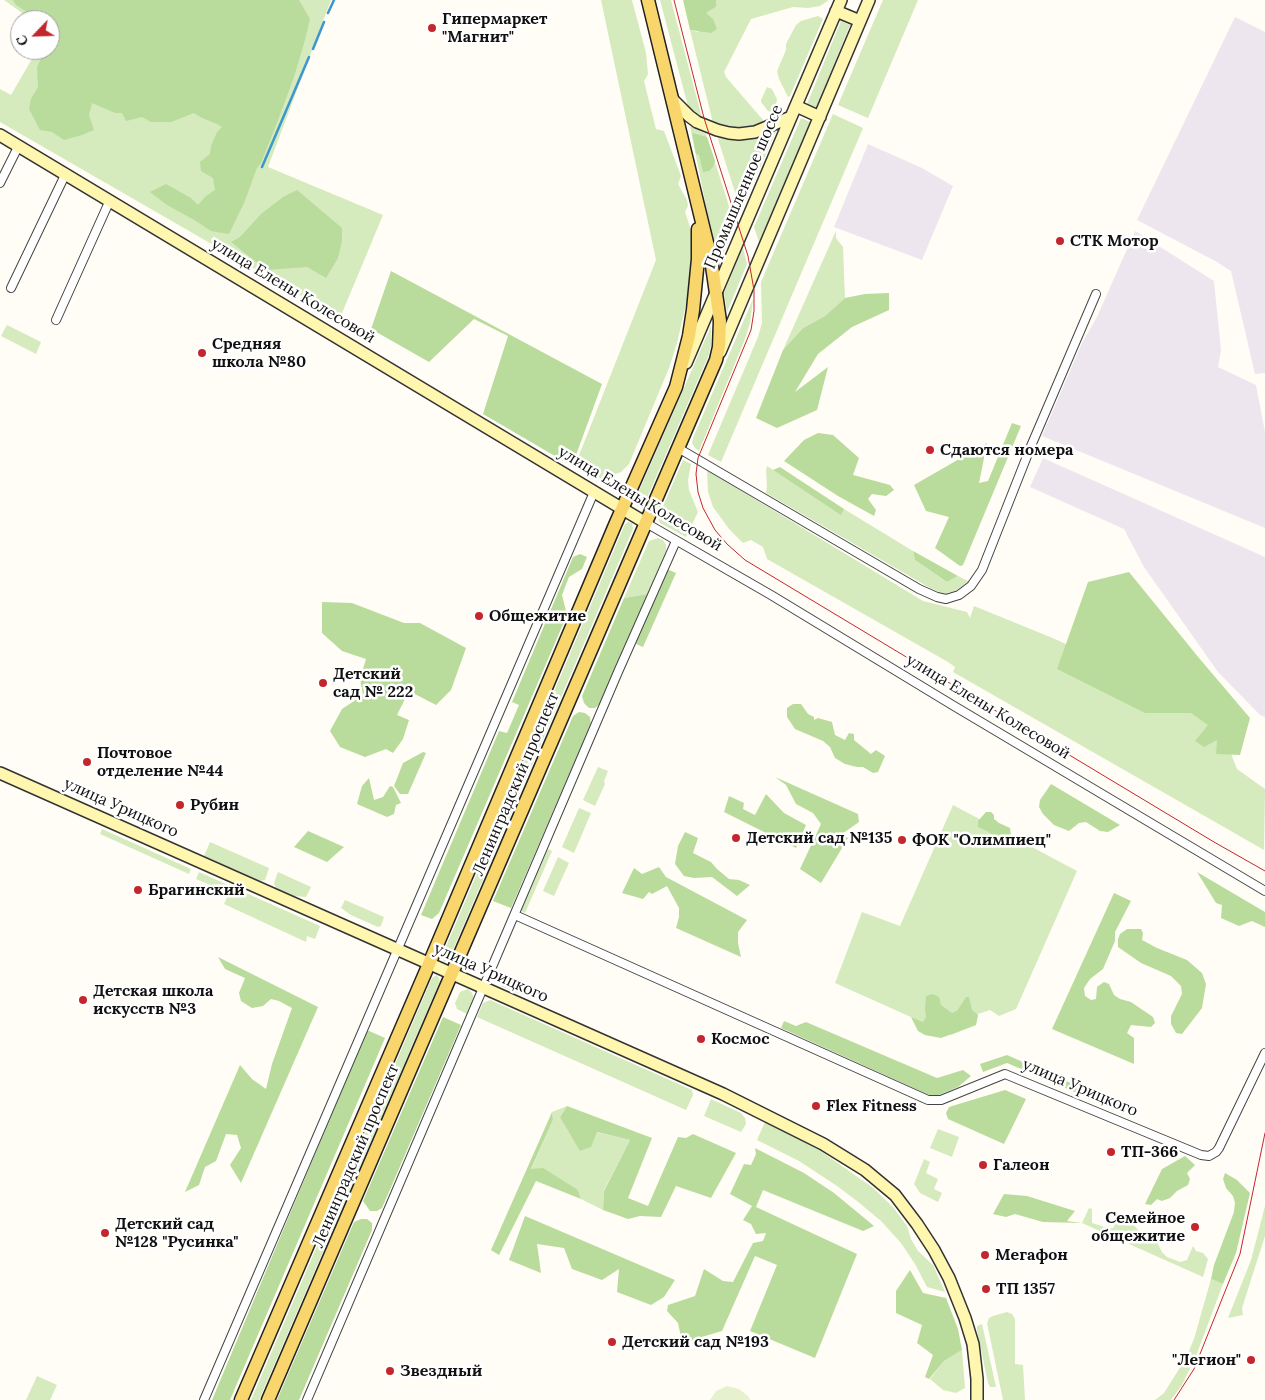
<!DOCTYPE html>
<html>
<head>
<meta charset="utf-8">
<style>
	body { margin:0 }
	#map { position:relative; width:1265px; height:1400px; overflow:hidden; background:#fffdf5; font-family:Lora,serif }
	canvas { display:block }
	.north { position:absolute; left:10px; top:10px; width:50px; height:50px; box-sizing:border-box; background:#fff; border:1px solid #a0a0a0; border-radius:50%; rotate:246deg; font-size:14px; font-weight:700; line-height:20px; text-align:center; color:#111 }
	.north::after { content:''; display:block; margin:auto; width:18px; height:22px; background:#c4262e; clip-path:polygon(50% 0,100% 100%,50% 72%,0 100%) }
</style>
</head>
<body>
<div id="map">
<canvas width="1265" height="1400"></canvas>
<div class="north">С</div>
</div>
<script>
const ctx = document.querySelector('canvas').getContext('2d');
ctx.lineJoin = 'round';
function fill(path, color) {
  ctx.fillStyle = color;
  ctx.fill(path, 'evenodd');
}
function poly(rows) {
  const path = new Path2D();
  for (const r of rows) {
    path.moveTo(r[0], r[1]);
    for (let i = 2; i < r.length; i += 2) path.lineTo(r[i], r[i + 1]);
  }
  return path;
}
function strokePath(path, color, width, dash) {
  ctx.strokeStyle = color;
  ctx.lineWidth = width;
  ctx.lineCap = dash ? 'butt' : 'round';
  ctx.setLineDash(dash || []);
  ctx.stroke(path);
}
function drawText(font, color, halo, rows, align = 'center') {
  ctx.font = font + ' Lora,serif';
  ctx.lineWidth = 5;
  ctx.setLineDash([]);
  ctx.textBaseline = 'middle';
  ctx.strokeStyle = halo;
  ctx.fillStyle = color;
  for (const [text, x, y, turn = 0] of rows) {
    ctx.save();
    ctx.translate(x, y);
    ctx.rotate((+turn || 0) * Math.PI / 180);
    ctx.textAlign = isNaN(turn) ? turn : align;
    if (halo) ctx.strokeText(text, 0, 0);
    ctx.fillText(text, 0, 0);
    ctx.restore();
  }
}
fill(poly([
	[1235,17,1265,32,1265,373,1255,374,1231,271,1217,262,1137,220],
	[868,144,922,168,953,186,922,260,834,227],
	[1135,231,1214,281,1221,350,1218,367,1256,385,1265,432,1265,528,1042,436,1082,343,1097,317],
	[1043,458,1265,557,1265,717,1260,715,1218,672,1144,567,1124,529,1030,487]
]), '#eee6ef');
fill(poly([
	[4,0,331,0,268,167,383,215,340,318,0,122,0,89,11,95,37,50,50,50,50,20,32,20],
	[601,0,632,0,633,4,646,53,648,74,644,81,656,129,664,131,681,176,678,184,687,200,688,206,685,212,691,230,692,258,687,300,677,343,669,368,629,464,621,472,605,478,598,478,574,468,656,260],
	[660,0,671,0,702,118,689,110],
	[716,0,829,0,820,6,808,8,793,7,751,19,724,72,726,77,763,120,762,125,748,129,735,129,723,127,713,123,690,30,698,32,706,13,716,7],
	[883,0,918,0,868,118,838,105],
	[818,16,823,19,790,96,788,97,779,79,777,71,786,50,786,44,796,25,801,21],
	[841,21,850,25,816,108,807,104],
	[767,87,772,89,777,99,775,111,772,112,768,111,761,102,761,100],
	[833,114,863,128,721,462,708,455,758,337,762,323,761,282],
	[801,118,810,122,759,242,754,227],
	[690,126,706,134,735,225,718,266],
	[776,131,741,211,717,136,734,139,746,139,758,137],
	[836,231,836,238,843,247,845,298,825,316,803,328,783,350],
	[743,248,747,264,727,312,724,293],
	[753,299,750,323,745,339,699,451,695,448,692,443,693,438],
	[7,325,41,342,36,354,1,336],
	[711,326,711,345,708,357,644,505,638,507,635,504,635,500],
	[683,460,691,464,688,480,689,490,698,512,686,537,660,523,658,518],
	[767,466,841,514,844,509,913,551,915,560,947,582,958,576,970,582,967,585,955,591,944,594,930,588,766,493,767,486,766,470],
	[707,470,923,601,967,612,970,618,974,606,1055,639,1215,713,1237,769,1265,789,1264,850,953,672,955,667,948,662,767,559,763,547,751,540,743,543,729,529,713,507,708,492],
	[628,522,632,523,633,529,449,959,444,962,442,956,625,524],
	[658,538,663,540,666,545,666,551,648,594,624,598,649,541],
	[598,767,608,771,604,781,605,784,595,806,583,800],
	[953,805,1077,871,1016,1009,999,1016,990,1010,978,1014,976,1025,951,1035,835,983,862,912,900,926],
	[579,808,591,813,574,853,562,847],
	[102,829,191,869,189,874,100,834],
	[210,842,269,868,265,880,260,881,204,856],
	[548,849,552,851,525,913,521,911],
	[558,857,569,863,554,896,543,891],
	[199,872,320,926,315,939,307,936,306,942,224,904,229,893,196,879],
	[278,872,311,887,306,897,293,896,276,889,274,883],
	[345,900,384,917,381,926,378,927,351,915,341,908],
	[437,975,440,981,259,1400,251,1400,432,978],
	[509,975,526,983,522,995,501,986,504,977],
	[468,989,472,993,474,998,467,1014,457,1009,455,1003,460,992],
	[490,1000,692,1090,693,1095,686,1110,477,1017,483,1003],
	[711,1099,741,1113,745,1118,746,1124,741,1132,704,1116],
	[567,1106,560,1117,596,1132,630,1140,604,1190,603,1210,581,1199,578,1190,531,1170,553,1120,552,1112],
	[765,1122,819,1150,872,1187,893,1207,907,1226,911,1239,918,1251,933,1265,945,1292,927,1287,915,1264,901,1243,881,1221,857,1201,837,1186,799,1161,757,1140],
	[938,1129,959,1137,952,1157,930,1148],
	[924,1159,930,1162,926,1173,938,1179,934,1189,942,1193,938,1202,920,1193,914,1184],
	[1265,1206,1265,1236,1242,1308,1243,1315,1228,1318,1251,1260],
	[1089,1208,1092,1209,1092,1223,1107,1228,1113,1228,1119,1217,1132,1223,1139,1231,1155,1239,1162,1252,1167,1257,1180,1262,1187,1260,1193,1246,1196,1251,1203,1253,1208,1259,1203,1277,1082,1223],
	[1211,1279,1223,1284,1196,1356,1182,1385,1171,1400,1155,1400,1164,1393,1186,1358,1194,1339],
	[1007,1312,1012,1314,1015,1319,1015,1364,1023,1365,1025,1400,1003,1400,987,1323,989,1318,993,1316],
	[982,1324,996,1387,990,1387,988,1383,977,1330,977,1326],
	[962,1350,965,1388,956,1393,943,1390,930,1379,944,1361],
	[37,1376,57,1385,50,1400,26,1400]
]), '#d5ebbd');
fill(poly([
	[13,0,299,0,310,19,305,40,294,77,277,123,261,163,257,168,244,203,229,234,211,231,196,221,167,205,150,192,166,184,191,198,198,205,206,196,215,190,213,178,201,171,200,162,210,154,211,146,217,132,222,127,217,124,202,118,194,113,171,122,151,122,142,117,126,121,122,113,115,113,92,103,89,115,94,130,82,135,64,140,52,132,40,130,29,109,31,99,38,87,37,67,45,50,50,50,50,40,55,30,50,27,50,20,39,20,16,5],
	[683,0,716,0,716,7,706,13,713,19,717,29,711,33,690,30],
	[692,133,707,137,715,161,713,167,709,171,703,172,699,155,696,154],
	[297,190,342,228,342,241,338,258,326,278,307,267,266,270,231,242,240,237,261,214,283,197],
	[391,271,602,384,572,466,483,414,508,336,474,319,429,362,371,329],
	[889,293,889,310,852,327,818,354,795,392,828,367,817,410,777,428,756,418,783,350,803,328,825,316,845,298,865,294],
	[1012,423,1021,426,963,565,960,566,935,548,949,517,926,511,914,485,987,443,979,483,988,481],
	[818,433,833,435,859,458,853,475,890,485,894,490,886,496,872,494,868,499,876,510,874,516,838,496,784,461,804,440],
	[780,467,844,509,841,515,773,470],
	[913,551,958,576,947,582,915,560],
	[580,554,587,557,582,569,569,577,562,595,567,615,439,913,432,919,421,915,499,731,507,733,519,705,512,702,573,557],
	[667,569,676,573,643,647,634,643],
	[1129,572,1199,658,1250,718,1240,755,1216,754,1217,740,1204,747,1195,741,1208,725,1191,713,1145,713,1057,669,1088,582],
	[648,594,600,704,595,708,589,708,584,703,582,696,624,598],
	[322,602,352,603,404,623,420,623,466,648,451,690,436,705,409,691,397,715,409,720,403,739,393,753,386,749,365,757,340,747,330,731,342,709,363,695,360,679,366,659,342,651,322,633],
	[793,704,801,704,808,714,814,717,814,720,818,718,832,722,835,735,845,740,849,733,854,734,854,740,871,754,876,750,885,756,878,772,873,773,863,767,857,767,845,764,835,758,830,747,823,741,795,729,787,717,787,708],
	[579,712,585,713,590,717,591,724,511,908,493,901,573,716],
	[423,752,426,753,408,794,400,794,394,786,403,763],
	[775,777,858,814,859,822,842,834,848,838,821,883,800,869,821,824,813,813,796,804,786,785],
	[369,778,374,800,383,797,390,786,393,787,401,803,396,805,394,814,387,817,357,804,362,786],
	[1051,784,1120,825,1108,832,1100,831,1086,822,1079,823,1069,831,1054,825,1043,814,1039,807,1040,800],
	[766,794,784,813,806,825,796,848,724,812,729,796,744,803,743,809,755,815],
	[986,812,991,812,994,815,994,819,999,823,1010,828,1012,843,1005,843,987,831,978,827,978,821],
	[308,831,344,847,327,862,294,847],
	[685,832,698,838,693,853,711,862,717,869,729,879,739,880,750,885,737,896,712,877,694,878,684,876,675,864,678,846],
	[659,867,666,877,747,920,738,932,738,943,741,957,676,928,679,917,679,908,667,886,652,894,649,892,643,899,622,893,634,868,642,874],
	[1197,872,1265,912,1265,927,1252,921,1239,926,1221,918,1222,905,1216,903],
	[1114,893,1131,901,1115,932,1115,941,1103,969,1090,979,1084,988,1085,996,1091,1000,1096,999,1097,987,1104,982,1109,984,1114,995,1120,999,1131,1002,1153,1017,1155,1023,1151,1027,1131,1025,1127,1033,1134,1038,1134,1064,1052,1029],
	[1127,929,1141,929,1143,933,1142,940,1157,948,1187,960,1202,973,1206,984,1202,1008,1182,1034,1176,1033,1171,1024,1171,1016,1182,994,1181,986,1171,976,1141,963,1118,947,1118,939,1120,934],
	[218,957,318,1007,241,1183,230,1165,241,1148,237,1135,226,1134,216,1161,205,1167,199,1185,185,1192,240,1065,252,1079,266,1089,272,1064,292,1008,279,1001,271,999,263,1006,252,1008,241,1001,239,993,245,978,225,969],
	[933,994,939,997,941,1005,952,1013,957,1011,966,997,969,997,972,1010,978,1015,976,1025,941,1038,925,1035,918,1031,911,1017,923,1022,926,1017,925,1010,926,996],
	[443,1017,461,1025,382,1208,377,1211,370,1211,363,1201],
	[784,1021,796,1026,806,1022,937,1078,963,1070,971,1076,958,1087,939,1095,929,1095,781,1028],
	[367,1030,385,1038,230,1400,212,1400],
	[1007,1055,1123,1106,1121,1112,1007,1063,983,1072,980,1064],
	[1005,1090,1026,1099,1004,1144,948,1119,946,1113,949,1107],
	[567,1106,652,1138,628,1198,648,1206,678,1137,686,1138,693,1134,736,1153,711,1198,676,1186,661,1217,640,1216,628,1219,603,1210,604,1191,630,1140,597,1132,591,1147,580,1151,560,1117],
	[552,1112,553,1120,531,1169,543,1168,578,1190,581,1199,536,1181,499,1255,491,1250],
	[755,1148,804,1173,834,1193,874,1226,863,1231,763,1190,756,1207,857,1254,815,1358,750,1331,777,1265,755,1256,722,1331,695,1339,688,1343,681,1337,678,1323,667,1311,668,1305,695,1296,704,1269,723,1281,733,1282,753,1243,763,1241,766,1233,756,1234,751,1224,743,1220,752,1206,730,1194,744,1164,751,1165,756,1154],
	[1185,1156,1195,1165,1187,1173,1190,1179,1188,1185,1177,1191,1170,1198,1162,1201,1157,1199,1151,1205,1145,1204,1162,1169],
	[1225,1173,1237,1180,1250,1193,1236,1253,1223,1284,1211,1279,1214,1265,1234,1212,1235,1203,1233,1196,1226,1188,1223,1179],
	[1004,1194,1027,1196,1075,1211,1067,1221,1082,1223,1043,1222,1015,1214,1006,1217,993,1214],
	[525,1216,675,1280,664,1297,651,1305,617,1292,619,1269,602,1280,572,1269,564,1248,537,1244,541,1273,509,1260],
	[361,1219,367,1219,372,1223,372,1230,299,1400,277,1400,354,1222],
	[910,1270,923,1293,946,1298,958,1329,962,1350,944,1361,929,1379,925,1377,933,1355,917,1343,922,1325,896,1313,896,1291]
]), '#b9dc9c');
fill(poly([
	[727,1386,739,1389,748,1396,750,1400,710,1400,716,1391]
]), '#e6f2cf');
strokePath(poly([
	[328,13,334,0],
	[313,49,324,22],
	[262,167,309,57]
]), '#3f96cf', 2.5);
const street = poly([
	[0,183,19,145],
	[11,288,66,173],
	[56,320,110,200],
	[678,448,919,589,937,597,946,599,959,595,971,586,982,570,1031,446,1096,294],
	[646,523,771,595,954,706,1265,891],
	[515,915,928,1100,941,1100,1005,1074,1201,1155,1209,1156,1216,1152,1219,1148,1265,1053],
	[204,1400,594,492],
	[307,1400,618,672,676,541]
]);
const secondary = poly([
	[836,11,860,21],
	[673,100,689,116,697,122,717,130,729,133,739,134,755,132,791,117],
	[796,106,820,117],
	[0,135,646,523],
	[720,352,869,0],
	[686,363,841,0],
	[0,773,723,1094,823,1144,865,1170,895,1195,917,1224,934,1250,949,1278,965,1318,973,1344,977,1379,977,1400]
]);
const primary = poly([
	[241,1400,429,964,615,525,676,387,689,336,693,310,698,259,698,229],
	[268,1400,716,360,719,347,720,321,711,259,648,0]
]);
strokePath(street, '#444', 10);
strokePath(secondary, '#333', 14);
strokePath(primary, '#222', 15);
strokePath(street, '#fff', 8);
strokePath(secondary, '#fff6b0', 11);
strokePath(primary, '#f9d66b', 12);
strokePath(poly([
	[674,0,704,118,748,256,754,290,754,311,751,330,698,458,696,474,698,492,703,508,715,530,727,544,745,560,1214,842,1265,871],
	[1174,1400,1194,1369,1240,1254,1265,1133]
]), '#c4262e', 1);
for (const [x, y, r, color] of [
	[432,28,5,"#c4262e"],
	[1060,241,5,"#c4262e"],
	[202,353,5,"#c4262e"],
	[930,450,5,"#c4262e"],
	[479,616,5,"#c4262e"],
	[323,683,5,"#c4262e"],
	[87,762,5,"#c4262e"],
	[180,805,5,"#c4262e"],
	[736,838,5,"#c4262e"],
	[902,840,5,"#c4262e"],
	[138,890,5,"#c4262e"],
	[83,1000,5,"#c4262e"],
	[701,1039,5,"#c4262e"],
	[816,1106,5,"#c4262e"],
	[1111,1152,5,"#c4262e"],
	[983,1165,5,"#c4262e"],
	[1195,1227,5,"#c4262e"],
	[105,1233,5,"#c4262e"],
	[985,1255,5,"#c4262e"],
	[986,1289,5,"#c4262e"],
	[612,1342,5,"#c4262e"],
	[1251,1360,5,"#c4262e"],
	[390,1371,5,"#c4262e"]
]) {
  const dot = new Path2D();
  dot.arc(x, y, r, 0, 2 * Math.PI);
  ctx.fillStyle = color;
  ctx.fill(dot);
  strokePath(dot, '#fff', 2);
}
drawText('bold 16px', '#111', '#fff', [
	["Гипермаркет",442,19],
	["\"Магнит\"",442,37],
	["СТК Мотор",1070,241],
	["Средняя",212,344],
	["школа №80",212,362],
	["Сдаются номера",940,450],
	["Общежитие",489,616],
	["Детский",333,674],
	["сад № 222",333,692],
	["Почтовое",97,753],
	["отделение №44",97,771],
	["Рубин",190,805],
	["Детский сад №135",746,838],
	["ФОК \"Олимпиец\"",912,840],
	["Брагинский",148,890],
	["Детская школа",93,991],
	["искусств №3",93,1009],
	["Космос",711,1039],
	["Flex Fitness",826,1106],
	["ТП-366",1121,1152],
	["Галеон",993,1165],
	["Семейное",1185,1218,"right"],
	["общежитие",1185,1236,"right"],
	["Детский сад",115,1224],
	["№128 \"Русинка\"",115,1242],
	["Мегафон",995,1255],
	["ТП 1357",996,1289],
	["Детский сад №193",622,1342],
	["\"Легион\"",1241,1360,"right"],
	["Звездный",400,1371]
], 'left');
drawText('16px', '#111', '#fff', [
	["Промышленное шоссе",744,187,-67],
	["улица Елены Колесовой",293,291,31],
	["улица Елены Колесовой",640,499,31],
	["улица Елены Колесовой",988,707,31],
	["Ленинградский проспект",516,784,-67],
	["улица Урицкого",121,808,24],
	["улица Урицкого",491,973,24],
	["улица Урицкого",1080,1088,23],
	["Ленинградский проспект",356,1156,-67]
]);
</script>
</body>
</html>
